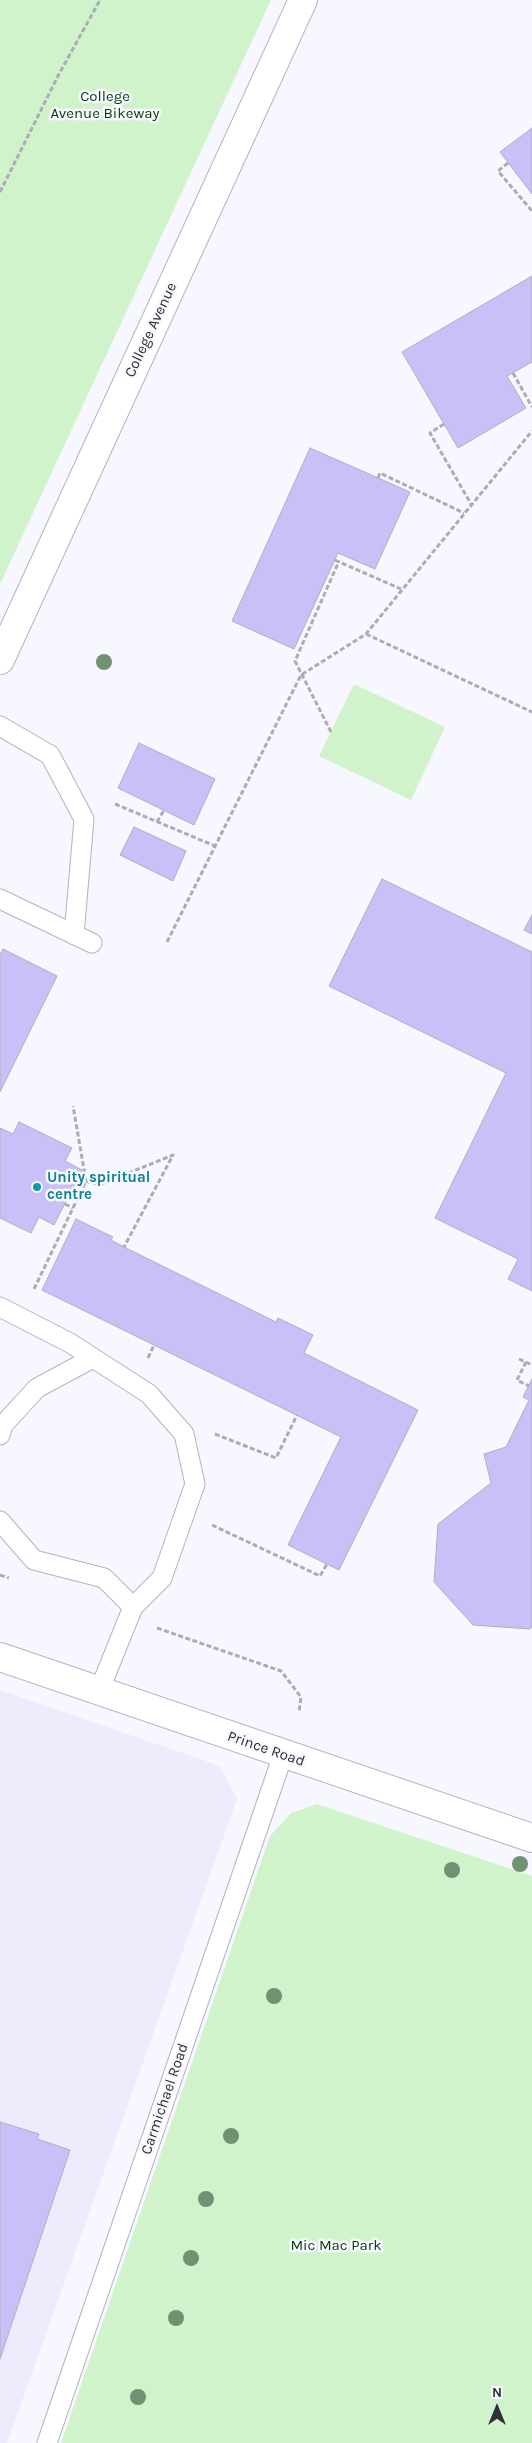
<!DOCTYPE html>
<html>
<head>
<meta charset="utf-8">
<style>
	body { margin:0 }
	#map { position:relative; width:532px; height:2443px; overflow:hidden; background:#f7f7ff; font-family:Karla,sans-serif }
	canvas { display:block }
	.north { position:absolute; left:472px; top:2383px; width:50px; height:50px; -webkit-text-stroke:4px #f7f7ff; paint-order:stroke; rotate:0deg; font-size:14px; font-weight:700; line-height:20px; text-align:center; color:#302f37 }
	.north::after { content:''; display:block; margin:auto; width:18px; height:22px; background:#302f37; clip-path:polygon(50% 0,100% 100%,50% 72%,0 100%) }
</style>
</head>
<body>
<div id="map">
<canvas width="532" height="2443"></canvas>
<div class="north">N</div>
</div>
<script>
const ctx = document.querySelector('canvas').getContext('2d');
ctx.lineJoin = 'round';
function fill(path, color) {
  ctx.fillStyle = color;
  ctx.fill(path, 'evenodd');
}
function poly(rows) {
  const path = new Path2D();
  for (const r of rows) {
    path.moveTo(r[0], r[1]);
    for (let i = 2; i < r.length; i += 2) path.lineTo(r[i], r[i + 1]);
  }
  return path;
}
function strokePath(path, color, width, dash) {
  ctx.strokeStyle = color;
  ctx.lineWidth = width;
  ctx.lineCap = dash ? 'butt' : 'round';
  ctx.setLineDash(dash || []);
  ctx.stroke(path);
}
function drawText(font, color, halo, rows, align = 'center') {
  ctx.font = font + ' Karla,sans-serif';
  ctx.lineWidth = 5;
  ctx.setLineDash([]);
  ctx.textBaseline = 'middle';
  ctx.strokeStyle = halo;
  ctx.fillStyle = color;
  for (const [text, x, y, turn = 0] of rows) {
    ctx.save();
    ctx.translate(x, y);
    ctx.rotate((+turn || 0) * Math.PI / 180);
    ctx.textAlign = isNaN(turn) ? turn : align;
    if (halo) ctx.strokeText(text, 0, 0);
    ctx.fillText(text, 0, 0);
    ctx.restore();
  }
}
fill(poly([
	[0,1690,220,1766,237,1799,7,2443,0,2443]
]), '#edebfc');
fill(poly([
	[0,0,271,0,0,584],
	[354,684,445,727,411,800,319,756],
	[317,1804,532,1876,532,2443,61,2443,270,1836,291,1813]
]), '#d0f3cb');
const building = poly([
	[532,128,532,194,500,152,532,128],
	[532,276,532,362,507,376,526,408,458,448,402,352,532,276],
	[310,448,410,492,375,569,338,553,294,649,232,621,310,448],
	[139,743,215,779,194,825,118,788,139,743],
	[134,827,186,851,173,881,120,855,134,827],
	[382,879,532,952,532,1291,508,1279,518,1259,435,1218,506,1073,329,986,382,879],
	[532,915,532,934,524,930,532,915],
	[3,949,57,976,0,1092,0,955,3,949],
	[19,1122,72,1148,65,1161,82,1170,54,1225,39,1217,31,1233,0,1218,0,1128,13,1134,19,1122],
	[76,1219,113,1237,111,1240,124,1247,276,1322,278,1318,313,1335,304,1353,418,1410,339,1570,288,1545,341,1437,42,1290,76,1219],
	[532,1379,532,1627,530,1629,473,1625,434,1582,438,1524,491,1483,484,1454,506,1447,529,1400,523,1397,532,1379],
	[0,2122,39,2134,37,2139,70,2150,0,2359,0,2122]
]);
fill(building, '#c8c1f8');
strokePath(building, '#afadc0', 1);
const service = poly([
	[0,726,50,755,84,819,74,935],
	[0,899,92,943],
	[0,1307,70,1343,149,1394,184,1434,195,1484,162,1578,133,1607,99,1691],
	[0,1435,3,1425,37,1388,93,1358],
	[0,1521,34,1560,104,1578,133,1607],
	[47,2443,283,1755]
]);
const tertiary = poly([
	[0,660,303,0],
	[0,1657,532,1838]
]);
strokePath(service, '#b4b2c5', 21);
strokePath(tertiary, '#b4b2c5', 30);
strokePath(poly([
	[508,163,498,171,532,211],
	[0,192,59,74,100,0],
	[513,373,532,407],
	[444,424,430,433,471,504],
	[378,478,380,473,464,513],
	[335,560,401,589],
	[366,634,532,712],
	[331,732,295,661,339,561],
	[115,804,215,846],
	[157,822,164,810],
	[167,942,301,675,366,634,532,431],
	[86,1181,99,1185,173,1155,124,1247],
	[65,1204,73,1208],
	[34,1289,86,1181,73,1106],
	[148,1358,154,1345],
	[519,1359,532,1365],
	[526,1362,517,1380,529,1386],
	[215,1434,276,1458,297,1415],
	[212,1525,320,1576,327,1564],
	[0,1575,9,1578],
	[157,1628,281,1671,301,1697,299,1712]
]), '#acacb4', 3, [5, 2.5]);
strokePath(service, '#fff', 19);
strokePath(tertiary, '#fff', 28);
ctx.fillStyle = '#729173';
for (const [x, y] of [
	[104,662],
	[520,1864],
	[452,1870],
	[274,1996],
	[231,2136],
	[206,2199],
	[191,2258],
	[176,2318],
	[138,2397]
]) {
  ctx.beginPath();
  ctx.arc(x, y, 8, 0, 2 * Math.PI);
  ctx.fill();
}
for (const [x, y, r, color] of [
	[37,1187,5,"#0f9aa8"]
]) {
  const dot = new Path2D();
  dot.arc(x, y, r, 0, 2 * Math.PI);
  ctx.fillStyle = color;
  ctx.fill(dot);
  strokePath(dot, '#f7f7ff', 2);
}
drawText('15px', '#053e00', '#f7f7ff', [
	["College",105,97],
	["Avenue Bikeway",105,114],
	["Mic Mac Park",336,2246]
]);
drawText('15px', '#302f37', '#f7f7ff', [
	["College Avenue",151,330,-65],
	["Prince Road",266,1749,19],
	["Carmichael Road",165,2099,-71]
]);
drawText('bold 15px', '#0d838f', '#f7f7ff', [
	["Unity spiritual",47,1178],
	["centre",47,1195]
], 'left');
</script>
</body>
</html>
